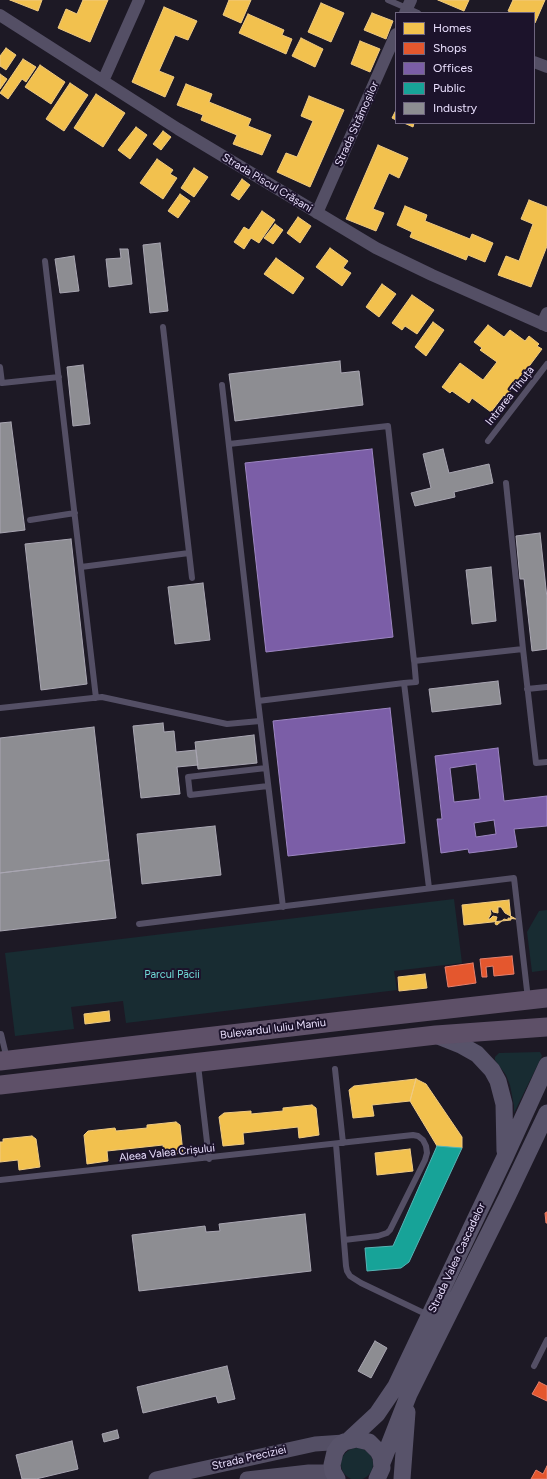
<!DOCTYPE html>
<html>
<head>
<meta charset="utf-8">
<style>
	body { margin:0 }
	#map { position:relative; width:547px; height:1479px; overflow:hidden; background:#1d1925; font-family:Figtree,sans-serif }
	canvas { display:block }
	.legend { position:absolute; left:395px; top:12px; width:140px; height:112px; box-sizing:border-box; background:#1c132b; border:1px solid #6e657f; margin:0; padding:5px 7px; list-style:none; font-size:12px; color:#e9dffd }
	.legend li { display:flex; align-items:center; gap:8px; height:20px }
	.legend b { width:20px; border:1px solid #6e657f }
</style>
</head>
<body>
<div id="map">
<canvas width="547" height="1479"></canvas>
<ul class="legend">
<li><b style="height:11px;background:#f2c14e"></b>Homes</li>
<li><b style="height:11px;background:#e4572e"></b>Shops</li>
<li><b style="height:11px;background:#7b5ea7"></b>Offices</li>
<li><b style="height:11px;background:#17a398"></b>Public</li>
<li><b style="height:11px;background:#8d8d92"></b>Industry</li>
</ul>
</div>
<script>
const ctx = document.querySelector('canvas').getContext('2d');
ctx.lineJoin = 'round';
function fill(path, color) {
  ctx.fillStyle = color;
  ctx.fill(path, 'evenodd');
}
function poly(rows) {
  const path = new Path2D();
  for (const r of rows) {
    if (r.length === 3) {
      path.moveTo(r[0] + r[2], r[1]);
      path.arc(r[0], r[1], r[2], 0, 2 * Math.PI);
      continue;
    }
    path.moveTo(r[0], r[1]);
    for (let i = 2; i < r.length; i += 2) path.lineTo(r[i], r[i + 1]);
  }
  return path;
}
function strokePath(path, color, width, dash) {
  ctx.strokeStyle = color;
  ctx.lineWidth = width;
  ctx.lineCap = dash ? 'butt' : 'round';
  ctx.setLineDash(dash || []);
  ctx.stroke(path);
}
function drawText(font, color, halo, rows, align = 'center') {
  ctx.font = font + ' Figtree,sans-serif';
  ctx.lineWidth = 4;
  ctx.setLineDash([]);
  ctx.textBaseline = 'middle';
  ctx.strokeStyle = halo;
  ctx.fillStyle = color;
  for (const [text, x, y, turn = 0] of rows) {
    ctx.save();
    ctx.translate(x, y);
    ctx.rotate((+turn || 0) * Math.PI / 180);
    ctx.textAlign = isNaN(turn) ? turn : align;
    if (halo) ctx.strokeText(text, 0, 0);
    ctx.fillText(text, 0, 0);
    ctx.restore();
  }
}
fill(poly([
	[454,899,462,963,394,971,397,990,126,1023,123,1001,71,1007,74,1029,15,1036,5,953],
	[547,910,547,970,532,972,527,932,539,911],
	[540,1052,542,1056,514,1113,514,1106,510,1085,506,1075,495,1060,495,1057,499,1053],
	[357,1464,16]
]), '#182c32');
const homes = poly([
	[10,0,42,0,38,11,10,0],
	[83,0,108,0,90,42,58,28,66,9,77,14,83,0],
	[229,0,251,0,241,23,223,15,229,0],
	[438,0,469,0,464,11,438,0],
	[513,0,545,0,535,23,534,22,534,13,513,13,508,11,513,0],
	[321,3,344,13,331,42,308,32,321,3],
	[164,7,197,21,188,40,175,35,159,71,174,77,165,97,132,82,164,7],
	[372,13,393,21,386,39,364,30,372,13],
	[248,14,284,30,282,35,292,39,286,54,239,33,248,14],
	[301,38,323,49,315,67,292,56,301,38],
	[360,41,380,49,370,72,351,64,360,41],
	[6,48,16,55,6,70,0,66,0,56,6,48],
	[23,59,36,67,26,82,22,79,8,99,0,93,23,59],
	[40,65,65,82,51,104,25,87,40,65],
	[0,74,7,79,0,89,0,74],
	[70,83,88,95,64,131,46,119,70,83],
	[186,84,212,94,209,102,251,119,248,126,271,135,262,155,233,144,237,135,201,120,203,115,177,105,186,84],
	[96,94,125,113,103,147,74,128,96,94],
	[309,96,344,110,310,187,277,172,286,153,297,157,313,121,301,116,309,96],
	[396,110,396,120,392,118,396,110],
	[404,123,414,123,413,127,404,123],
	[136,127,147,135,130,159,118,150,136,127],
	[163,131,171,137,161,150,153,144,163,131],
	[378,145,408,158,399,178,389,173,373,209,384,213,376,231,346,219,378,145],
	[157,159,173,170,170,174,177,178,163,199,140,183,157,159],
	[194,168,208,177,194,197,181,188,194,168],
	[242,179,250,185,239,200,231,195,242,179],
	[180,194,190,201,178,218,168,211,180,194],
	[529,200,547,207,547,246,531,287,498,275,506,256,519,261,533,224,521,219,529,200],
	[405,206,427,215,425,221,470,239,472,234,493,243,485,262,468,255,466,260,410,237,412,232,397,225,405,206],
	[262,211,275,220,259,243,251,238,244,249,234,242,244,227,249,230,262,211],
	[298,217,311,226,300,243,287,233,298,217],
	[275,224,283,230,273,244,264,238,275,224],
	[330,248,348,261,343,268,351,273,342,286,316,267,330,248],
	[276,258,304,278,293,294,264,274,276,258],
	[382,284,396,294,379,317,366,307,382,284],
	[412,295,434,310,417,334,405,326,402,330,392,323,412,295],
	[433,322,444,330,426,356,415,347,433,322],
	[488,325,504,337,510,330,525,341,529,336,539,344,537,346,542,349,506,397,504,395,491,412,472,398,469,403,452,391,450,393,442,387,460,363,483,380,497,362,480,350,482,348,474,342,488,325],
	[509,900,511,920,464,925,462,905,509,900],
	[498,907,501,907,505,913,516,919,508,918,508,920,504,919,497,925,495,924,497,917,493,916,490,919,488,919,491,914,490,909,492,910,493,912,498,913,498,907],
	[425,974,427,988,399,991,398,977,425,974],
	[109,1011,110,1021,85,1024,84,1014,109,1011],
	[416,1079,410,1101,372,1105,374,1116,353,1118,349,1090,354,1086,416,1079],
	[416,1079,426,1084,462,1137,462,1148,437,1146,410,1101,416,1079],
	[312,1105,316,1108,319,1135,299,1138,298,1127,243,1133,244,1144,223,1146,219,1117,224,1113,251,1111,251,1114,283,1111,283,1108,312,1105],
	[176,1122,180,1125,183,1153,164,1155,163,1145,107,1151,108,1161,87,1164,84,1135,88,1131,115,1128,116,1131,147,1128,147,1125,176,1122],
	[32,1136,36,1139,40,1167,19,1170,18,1160,0,1162,0,1142,3,1142,3,1139,32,1136],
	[410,1149,413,1171,377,1175,375,1153,410,1149]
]);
fill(homes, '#f2c14e');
strokePath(homes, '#efca82', 1);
const shops = poly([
	[512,956,514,974,494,976,493,966,486,967,487,977,482,977,480,959,512,956],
	[473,963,476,983,448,987,445,967,473,963],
	[547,1212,547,1223,546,1223,545,1213,547,1212],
	[539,1382,547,1386,547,1401,532,1394,539,1382],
	[547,1466,547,1479,531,1479,536,1470,543,1474,547,1466]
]);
fill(shops, '#e4572e');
strokePath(shops, '#e6806c', 1);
const offices = poly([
	[372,449,393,637,266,652,245,463,372,449],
	[390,708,405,843,288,856,273,721,390,708],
	[498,748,504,801,547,796,547,826,514,829,517,847,469,853,468,849,441,853,437,819,442,819,435,756,498,748],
	[476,764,480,799,454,802,450,768,476,764],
	[494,820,496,834,476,837,474,823,494,820]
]);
fill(offices, '#7b5ea7');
strokePath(offices, '#9c85c1', 1);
const public = poly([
	[437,1146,462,1148,409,1262,401,1268,367,1271,365,1248,393,1246,437,1146]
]);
fill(public, '#17a398');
strokePath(public, '#56b5b6', 1);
const industry = poly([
	[160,243,168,311,150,313,143,245,160,243],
	[120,249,128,249,132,284,109,287,106,259,121,258,120,249],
	[74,256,79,291,60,293,55,259,74,256],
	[340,361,341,373,359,371,363,405,235,421,229,374,340,361],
	[83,365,90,424,73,426,67,367,83,365],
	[11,422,25,530,0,533,0,423,11,422],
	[443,449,449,473,489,464,493,483,454,492,455,497,415,506,411,493,431,488,423,454,443,449],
	[540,533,547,598,547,649,532,651,524,579,520,579,516,536,540,533],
	[71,539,87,684,41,690,25,544,71,539],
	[491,567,496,621,472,624,466,570,491,567],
	[203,583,210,640,175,644,168,587,203,583],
	[498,681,501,704,432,712,429,689,498,681],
	[163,723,164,732,174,731,176,752,196,750,198,765,177,767,180,794,141,798,133,726,163,723],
	[94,727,109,860,0,873,0,738,94,727],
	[254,735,257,763,198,769,195,742,254,735],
	[215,826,221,875,142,884,137,834,215,826],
	[109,860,116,918,0,931,0,873,109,860],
	[305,1214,311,1271,139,1291,132,1235,205,1226,206,1232,220,1231,219,1224,305,1214],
	[375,1341,387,1348,371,1378,358,1371,375,1341],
	[227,1366,235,1399,218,1403,216,1396,143,1413,137,1387,227,1366],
	[117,1430,119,1438,104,1442,102,1434,117,1430],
	[72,1441,78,1469,36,1479,22,1479,16,1455,72,1441]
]);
fill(industry, '#8d8d92');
strokePath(industry, '#a9a6b2', 1);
strokePath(poly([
	[388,0,418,13],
	[45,261,96,698],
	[163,327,192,578],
	[0,367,2,383,59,377],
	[222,385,258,701],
	[488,441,547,364],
	[229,444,388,426,414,661,523,649,536,763,547,762],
	[506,483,523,649],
	[30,520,75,513],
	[81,567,189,553],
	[404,683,416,682,414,659],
	[527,689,547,687],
	[0,708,102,697,227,724,260,721],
	[266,768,188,777,190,795,268,786],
	[283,907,258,701,404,683,429,888],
	[139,924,514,878,528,999],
	[0,1034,1,1034,7,1059],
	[198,1065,209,1159],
	[335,1069,343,1143],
	[336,1144,346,1266,347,1271,350,1276,361,1283,428,1315],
	[0,1180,413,1135,418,1136,423,1140,426,1146,427,1153,425,1160,390,1230,387,1233,378,1236,344,1240],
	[534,1366,547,1340]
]), '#544f65', 6);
strokePath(poly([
	[405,13,411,0],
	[0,15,178,129,376,248,432,275,547,326],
	[534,62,547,67],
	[103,81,139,0],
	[317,213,396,34],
	[542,324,547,313]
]), '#544f65', 12);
strokePath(poly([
	[156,1479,315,1444,344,1442],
	[247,1479,309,1472,333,1472]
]), '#544f65', 15);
strokePath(poly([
	[436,1035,461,1045,477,1054,492,1070,498,1081,504,1104,505,1151],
	[349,1440,377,1414,396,1386,505,1157,547,1065],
	[382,1463,409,1394,507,1197,547,1113],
	[337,1479,333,1472,332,1465,335,1452,339,1446,344,1442,356,1439,369,1442,378,1451,381,1457,382,1468,377,1479],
	[402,1479,407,1412]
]), '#58536a', 17);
strokePath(poly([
	[0,1061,342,1021,547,998],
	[0,1085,436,1035,547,1027]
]), '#5e5068', 19);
drawText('11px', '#e9dffd', '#1c132b', [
	["Strada Strămoșilor",357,124,-66],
	["Strada Piscul Crășani",267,183,31],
	["Intrarea Tihuța",510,396,-52],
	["Bulevardul Iuliu Maniu",273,1029,-7],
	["Aleea Valea Crișului",167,1153,-6],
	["Strada Valea Cascadelor",457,1258,-65],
	["Strada Preciziei",249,1458,-13]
]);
drawText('11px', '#6fd9d6', '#1c132b', [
	["Parcul Păcii",172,975]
]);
</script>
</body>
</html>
